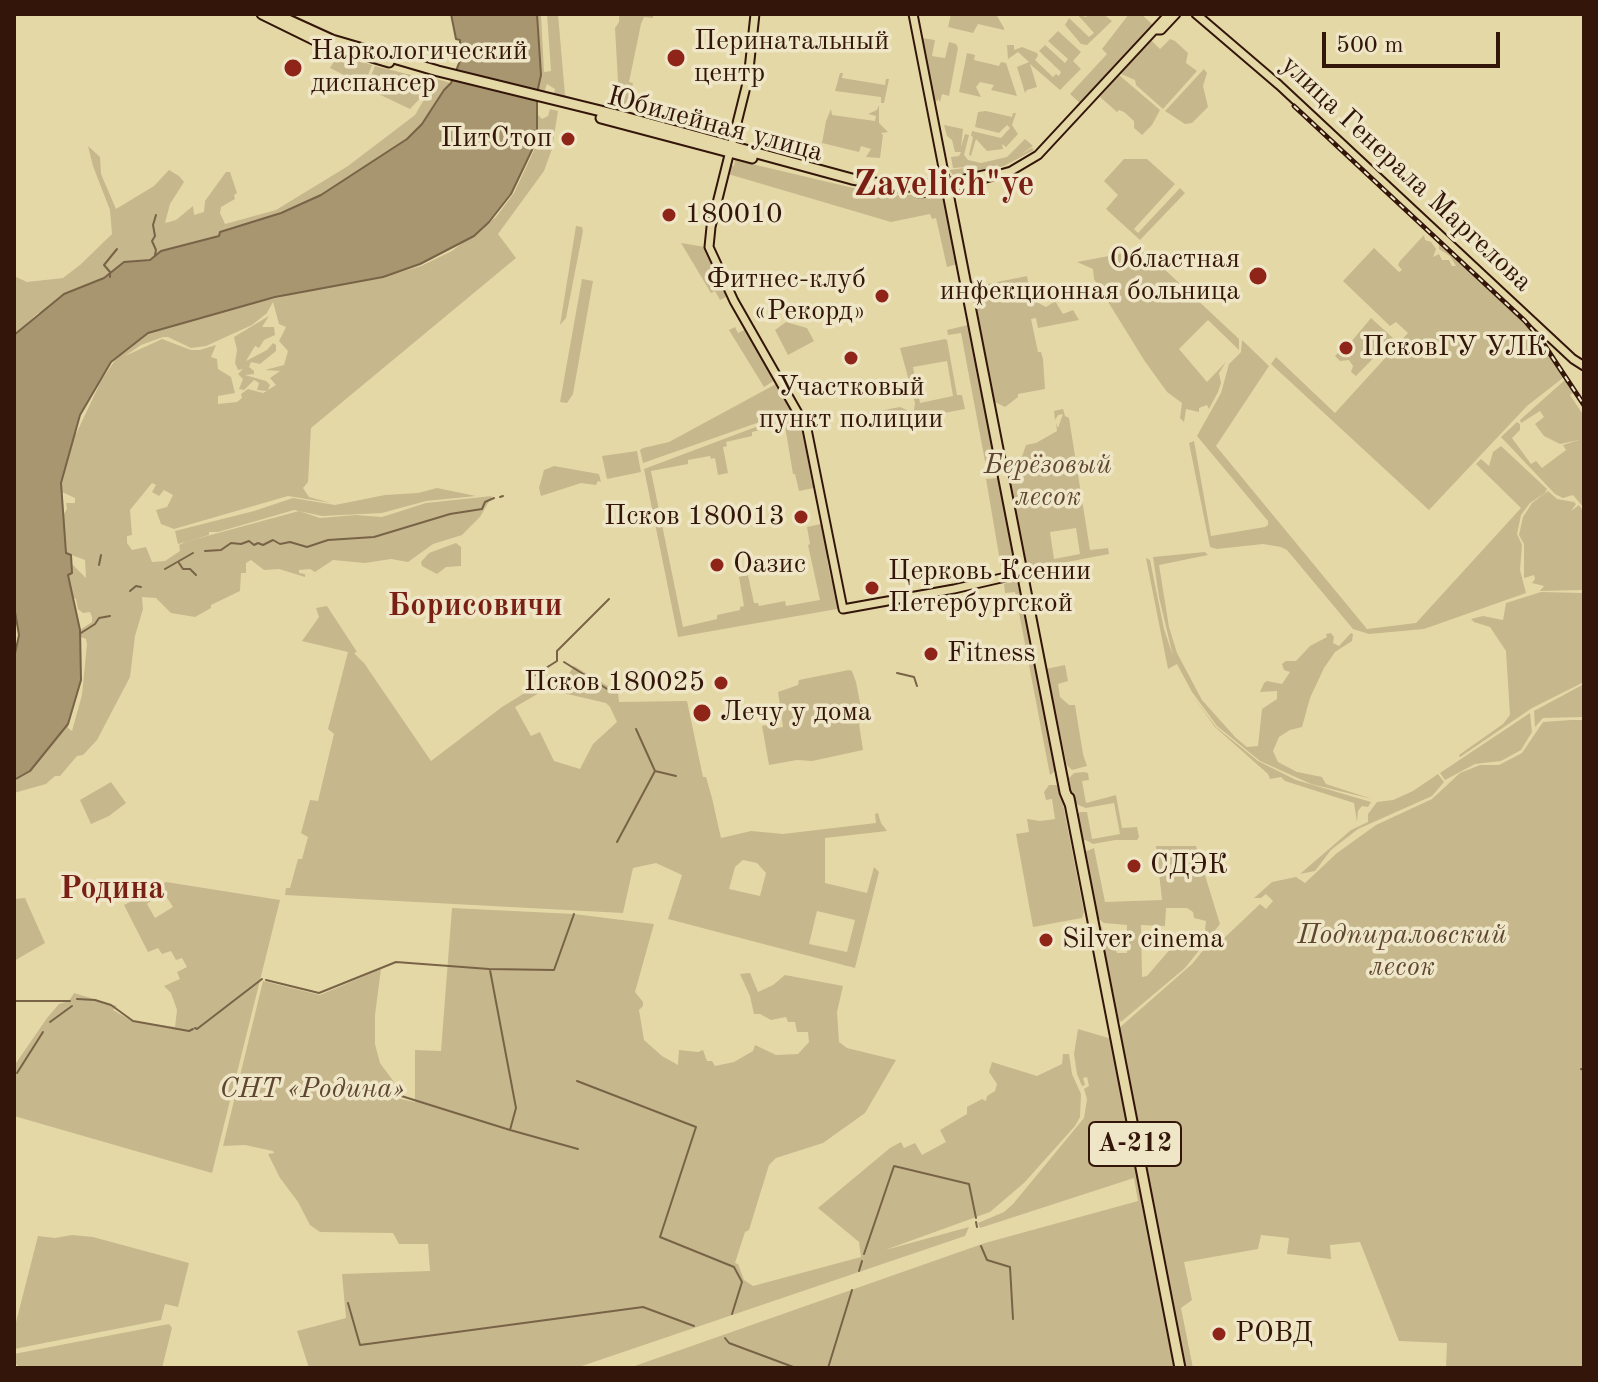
<!DOCTYPE html>
<html>
<head>
<meta charset="utf-8">
<style>
	body { margin:0 }
	#map { position:relative; width:1598px; height:1382px; overflow:hidden; background:#e5d8a7; font-family:"Old Standard TT",serif }
	canvas { display:block }
	.frame { position:absolute; inset:0; border:16px solid #331609; pointer-events:none }
	.scale { position:absolute; left:1322px; top:32px; width:178px; height:36px; box-sizing:border-box; border:4px solid #331609; border-top:0; padding-left:10px; font-size:24px; line-height:28px; white-space:nowrap; color:#331609; -webkit-text-stroke:6px #eee6c6; paint-order:stroke }
</style>
</head>
<body>
<div id="map">
<canvas width="1598" height="1382"></canvas>
<div class="frame"></div>
<div class="scale">500 m</div>
</div>
<script>
const ctx = document.querySelector('canvas').getContext('2d');
ctx.lineJoin = 'round';
function fill(path, color) {
  ctx.fillStyle = color;
  ctx.fill(path, 'evenodd');
}
function poly(rows) {
  const path = new Path2D();
  for (const r of rows) {
    path.moveTo(r[0], r[1]);
    for (let i = 2; i < r.length; i += 2) path.lineTo(r[i], r[i + 1]);
  }
  return path;
}
function strokePath(path, color, width, dash) {
  ctx.strokeStyle = color;
  ctx.lineWidth = width;
  ctx.lineCap = dash ? 'butt' : 'round';
  ctx.setLineDash(dash || []);
  ctx.stroke(path);
}
function drawText(font, color, halo, rows, align = 'center') {
  ctx.font = font + ' "Old Standard TT",serif';
  ctx.lineWidth = 7;
  ctx.setLineDash([]);
  ctx.textBaseline = 'middle';
  ctx.strokeStyle = halo;
  ctx.fillStyle = color;
  for (const [text, x, y, turn = 0] of rows) {
    ctx.save();
    ctx.translate(x, y);
    ctx.rotate((+turn || 0) * Math.PI / 180);
    ctx.textAlign = isNaN(turn) ? turn : align;
    if (halo) ctx.strokeText(text, 0, 0);
    ctx.fillText(text, 0, 0);
    ctx.restore();
  }
}
fill(poly([
	[537,14,541,15,544,72,551,71,547,14,558,14,565,95,579,100,553,97,555,89,547,84,543,95,537,93,541,75],
	[619,14,653,14,653,18,644,17,641,24,629,82,633,83,626,111,612,108,615,85,618,82,615,28,619,22],
	[951,14,996,14,1004,28,1004,30,978,24,973,33,948,27],
	[1077,14,1086,17,1089,14,1103,14,1112,21,1087,45,1081,44,1065,25,1069,18,1089,37,1094,33],
	[1129,14,1141,14,1153,25,1080,103,1070,94,1107,54,1102,49],
	[1058,31,1081,52,1073,61,1081,69,1060,90,1030,64,1037,87,1027,90,1025,93,1017,67,1029,62,1018,52,1008,59,1007,45,1014,45,1014,50,1022,47,1037,53,1038,56,1035,60,1053,77,1056,74,1059,76,1061,72,1039,51,1045,45,1065,63,1068,59,1048,41],
	[922,38,935,40,932,56,945,58,949,42,956,44,958,48,949,96,942,94,940,102,938,98,938,101,934,100],
	[1150,39,1160,49,1170,39,1175,41,1188,53,1186,63,1197,71,1163,109,1136,85,1135,80,1119,73],
	[967,53,975,55,974,60,999,66,1001,62,1006,63,1017,96,991,90,994,85,980,82,976,87,981,97,959,92],
	[338,55,372,65,364,85,330,68],
	[375,66,411,75,400,85,411,77,425,93,410,109,366,88],
	[1204,69,1207,73,1203,86,1208,107,1192,123,1185,124,1165,111],
	[840,73,843,73,842,78,885,85,886,79,889,79,884,103,881,103,881,97,835,91],
	[1119,75,1160,110,1152,125,1142,135,1134,128,1134,121,1124,112,1119,110,1117,112,1100,97],
	[433,78,451,83,444,90,422,124,407,139,321,195,251,224,221,232,220,236,161,251,150,260,114,271,45,312,38,313,14,335,14,276,27,282,63,278,80,265,112,234,110,210,93,166,88,146,100,157,101,174,116,209,154,186,169,170,179,176,184,182,170,204,165,223,176,220,193,206,194,215,204,212,205,201,226,172,230,172,237,193,234,195,235,199,221,207,220,213,225,224,276,210,348,166,415,115,428,93],
	[879,105,879,123,888,132,881,133,883,135,880,158,866,157,871,149,861,146,859,152,822,143,826,121,831,109,832,115,875,121,876,116,868,114,877,110],
	[550,109,558,111,552,149,544,171,498,234,516,258,311,428,308,482,303,488,309,497,331,503,288,496,174,529,161,524,156,510,167,507,173,495,164,490,159,496,152,492,156,485,152,483,130,510,132,535,127,536,127,543,132,550,146,547,152,562,165,561,180,551,179,545,185,542,299,511,320,518,356,515,382,517,426,503,492,496,480,517,462,535,433,544,408,562,391,559,365,563,333,560,315,572,310,569,299,570,299,573,305,574,305,577,279,569,264,570,251,560,246,563,246,573,241,573,240,591,211,605,211,608,195,617,171,613,156,598,142,597,143,609,135,636,130,677,97,740,83,755,77,756,60,776,55,776,46,784,14,793,14,781,30,771,68,724,68,728,72,731,82,695,87,644,86,639,81,637,80,630,92,622,92,617,90,612,83,613,78,609,76,599,73,597,68,575,72,573,72,564,86,578,85,560,66,553,62,517,67,509,66,503,75,503,75,498,62,492,61,483,74,432,76,434,101,381,120,353,148,333,196,318,312,289,383,277,421,266,452,251,496,217,514,193,535,148,538,115,542,119,548,116],
	[273,302,279,324,286,327,279,341,288,351,284,365,265,370,280,371,270,378,276,385,268,390,270,385,266,381,245,375,254,374,254,371,249,367,251,362,260,364,276,351,276,345,273,343,267,350,246,361,255,346,259,348,264,340,275,335,274,327,262,327,269,316,234,337,237,350,235,363,238,370,243,369,238,374,243,379,239,389,244,390,254,380,259,383,257,390,267,391,263,393,248,389,241,394,242,398,237,402,218,404,218,396,235,393,231,377,218,369,217,359,211,357,216,345,200,350,191,350,162,339,125,356,141,345,163,337,168,337,191,348,206,346,252,325,267,313],
	[986,111,1012,117,1013,113,1016,113,1012,125,1018,134,1006,147,1002,144,1003,149,987,151,976,139,971,156,969,155,973,137,971,136,972,131,1001,138,1010,128,1007,125,999,133,975,127,978,112],
	[944,125,963,129,961,147,965,134,969,135,964,155,968,160,981,163,1007,157,1025,139,1033,146,1020,155,1032,148,1034,150,1004,166,956,178,949,170,981,166,953,168,951,157,959,156,961,152,955,152,952,140,947,136],
	[1124,159,1147,159,1175,184,1134,229,1138,233,1180,188,1185,193,1140,240,1106,209,1118,195,1104,181],
	[735,160,883,195,939,195,946,203,957,264,947,267,936,218,932,219,930,214,891,222,728,174,730,165,734,166],
	[576,226,582,227,583,231,566,318,560,325],
	[1424,235,1425,240,1431,242,1436,249,1433,257,1439,254,1442,260,1449,260,1452,266,1456,266,1450,256,1439,249,1439,243,1524,321,1564,377,1527,406,1429,510,1271,364,1276,357,1335,413,1408,333,1396,322,1390,326,1343,281,1374,248,1399,272,1402,270,1398,265,1400,261],
	[681,243,705,247,730,295,720,300,715,291,711,293],
	[1130,252,1146,252,1239,339,1239,350,1208,320,1179,349,1207,382,1226,362,1219,373,1221,383,1218,392,1209,409,1207,405,1199,408,1199,412,1186,409,1184,422,1180,418,1182,403,1167,392,1144,360,1094,279,1093,269,1077,262],
	[1027,276,1031,299,1046,307,1055,301,1063,314,1073,310,1079,320,1038,328,1036,318,1031,319,1038,352,1041,352,1043,359,1045,389,1018,394,1018,397,1005,407,991,400,970,281,977,280,978,286],
	[582,279,593,281,573,394,567,403,560,402],
	[1371,318,1393,338,1356,376,1351,372,1353,366,1349,360,1340,361,1335,356,1344,347,1346,348],
	[786,322,807,328,814,341,788,355,775,330],
	[968,325,971,326,996,457,993,459,996,475,988,477,961,333,948,335,947,330],
	[735,327,738,333,748,328,775,380,764,387,729,330],
	[945,339,947,340,957,395,962,395,965,409,928,416,928,419,923,420,915,422,914,417,865,426,863,414,900,407,909,411,914,410,915,403,900,348],
	[947,361,953,396,920,403,913,367],
	[1242,340,1269,366,1216,446,1367,629,1416,623,1521,508,1476,464,1481,459,1489,466,1493,452,1501,446,1547,489,1545,493,1530,503,1521,515,1517,534,1522,545,1520,570,1526,593,1424,629,1369,634,1353,629,1287,550,1281,547,1263,544,1217,549,1210,547,1189,443,1194,441,1211,536,1265,527,1268,525,1268,521,1197,436,1221,393,1229,364,1241,352],
	[1566,379,1574,392,1570,395,1584,416,1584,508,1573,495,1563,498,1555,494,1501,437,1517,422,1520,424,1520,430,1512,438,1531,464,1536,461,1542,468,1566,450,1563,445,1579,440,1560,444,1544,436,1535,424,1544,417,1540,411,1521,423,1520,420],
	[776,384,791,411,643,463,640,450,643,448,669,442],
	[1063,409,1065,416,1069,418,1090,550,1108,548,1109,554,1030,569,1032,564,1025,565,1007,473,1014,472,1014,467,1019,465,1026,445,1036,443,1057,431,1056,423,1058,428,1063,414,1058,415,1055,420,1054,411],
	[1076,528,1080,554,1054,559,1050,532],
	[793,413,802,429,812,483,815,483,829,558,827,559,831,580,834,580,838,600,837,609,678,637,644,469],
	[781,425,785,426,793,474,795,474,799,491,814,488,821,524,807,527,810,544,808,545,820,600,786,606,785,601,759,606,758,603,754,603,748,575,739,577,744,606,740,607,740,610,717,615,717,619,683,627,651,471,688,464,688,460,710,456,711,459,715,458,718,475,728,473,723,447,727,446,726,442,752,436,752,432],
	[637,451,641,472,607,479,602,456],
	[554,466,599,474,601,482,598,481,596,485,581,483,541,496,539,488,544,470],
	[997,478,1000,480,1010,543,1014,543,1018,570,1006,573,1002,573,986,479],
	[437,488,476,496,426,501,382,513,322,516,294,510,218,532,209,532,209,535,178,544,175,531,254,511,293,498,335,505,385,495,418,493],
	[1548,491,1557,499,1574,502,1576,504,1571,511,1579,505,1584,512,1584,590,1540,591,1544,586,1532,583,1535,579,1534,575,1524,578,1524,544,1519,535,1523,517,1532,503],
	[456,543,461,547,461,566,446,567,437,574,422,566,421,562,429,553],
	[1205,552,1208,555,1159,565,1169,627,1177,653,1202,700,1236,738,1247,747,1258,746,1262,709,1277,699,1277,691,1260,692,1264,683,1267,681,1282,684,1290,672,1284,670,1282,664,1286,661,1296,661,1310,646,1327,637,1326,634,1331,633,1334,637,1333,643,1339,646,1351,633,1353,634,1352,641,1335,652,1324,668,1310,698,1302,727,1290,730,1279,737,1273,751,1278,762,1297,772,1322,777,1326,784,1372,799,1311,784,1260,761,1217,726,1192,692,1177,664,1168,669,1146,558,1150,560,1164,629,1173,656,1159,597,1153,557],
	[1019,580,1055,764,1055,771,1050,775,1015,592,1005,593,1004,584],
	[1541,592,1584,593,1584,682,1532,708,1460,757,1459,755,1503,724,1510,715,1506,651,1490,627,1474,622,1471,619,1483,616,1503,620,1506,603],
	[327,606,357,652,354,653,364,663,431,761,502,707,536,686,560,687,574,666,618,692,619,702,687,701,703,777,706,777,712,798,721,838,751,831,783,834,876,823,875,814,878,813,881,823,887,831,825,838,825,883,867,893,874,867,879,872,855,968,668,919,682,875,656,863,633,868,623,913,285,895,286,888,290,888,298,859,302,859,308,837,301,833,310,800,318,801,334,734,328,729,348,652,302,641,319,617,316,608],
	[550,690,606,703,610,707,617,722,593,744,580,769,554,761,540,732,531,736,515,707,541,692],
	[743,860,757,863,766,873,760,896,729,889,735,867],
	[817,911,855,920,847,952,809,944],
	[1065,665,1068,681,1058,684,1060,697,1069,705,1075,705,1083,754,1087,766,1072,770,1067,765,1046,669],
	[849,670,852,671,856,682,863,718,863,721,859,724,863,750,812,761,797,760,769,765,762,726,776,723,777,728,783,727,778,692,798,685,799,680],
	[1584,684,1584,717,1543,718,1535,727,1534,711],
	[1191,694,1216,727,1258,761,1296,780,1371,802,1368,807,1362,806,1358,811,1357,822,1354,803,1285,781,1281,777,1270,779,1268,774,1215,727],
	[1530,713,1532,732,1521,750,1501,761,1475,764,1445,780,1440,773],
	[1571,720,1584,720,1584,1368,1446,1368,1447,1343,1399,1341,1360,1242,1330,1245,1331,1259,1287,1254,1289,1238,1261,1235,1258,1249,1184,1262,1192,1300,1181,1308,1193,1368,1182,1368,1118,1029,1192,964,1214,937,1219,943,1260,904,1266,909,1273,901,1266,894,1261,898,1254,898,1272,882,1296,877,1305,883,1337,853,1376,825,1432,799,1460,773,1480,765,1499,765,1522,753,1543,722],
	[1084,772,1088,773,1089,780,1082,781,1086,803,1116,795,1122,828,1137,827,1139,837,1137,840,1115,840,1093,844,1086,840,1080,842,1075,817,1080,812,1087,812,1092,839,1120,834,1114,803,1086,808,1073,803,1069,778,1074,773],
	[1438,774,1444,782,1432,796,1358,829,1331,850,1315,871,1300,874,1351,830,1368,822,1368,814,1377,802,1393,800,1413,791],
	[111,782,126,803,109,816,91,824,80,800],
	[1049,785,1057,785,1061,794,1084,912,1082,918,1033,927,1016,834,1029,832,1027,819,1040,821,1055,819,1052,799,1046,800,1044,792],
	[1156,846,1196,846,1220,924,1185,968,1122,1021,1116,1022,1097,924,1102,927,1106,943,1114,945,1117,953,1127,953,1127,925,1104,923,1095,916,1084,852,1094,848,1105,902,1162,900],
	[1166,908,1187,908,1193,912,1194,918,1206,921,1204,940,1196,947,1172,947,1147,976,1142,977,1141,925,1165,926],
	[166,882,280,900,212,1173,14,1116,14,1066,47,1018,59,1004,69,1001,74,993,117,1006,113,1010,132,1021,175,1027,177,1010,171,993,164,986,180,979,177,972,187,967,182,958,176,960,171,951,162,954,158,948,148,952,124,905,149,892,152,900,147,904,155,918,173,907,164,893,154,890,153,888],
	[25,898,45,943,14,961,14,899],
	[452,908,574,914,654,924,635,992,643,1002,643,1006,639,1010,644,1040,662,1056,678,1065,679,1050,698,1052,703,1050,707,1061,712,1061,715,1066,734,1062,753,1051,755,1045,776,1055,798,1054,809,1042,808,1032,797,1032,795,1022,788,1022,786,1017,771,1020,760,1014,754,1014,750,996,740,974,750,973,758,992,773,985,785,975,843,986,837,1012,839,1042,847,1048,896,1060,865,1113,823,1143,776,1158,769,1165,749,1230,745,1232,735,1263,738,1264,744,1280,753,1286,861,1257,859,1242,818,1208,890,1148,901,1142,904,1148,915,1143,922,1155,946,1142,940,1130,967,1114,967,1107,982,1099,986,1101,987,1096,995,1091,997,1084,989,1072,992,1062,1037,1076,1062,1064,1063,1054,1069,1054,1072,1074,1081,1094,1080,1117,1075,1126,1024,1183,990,1212,885,1250,969,1227,965,1236,576,1368,309,1368,297,1331,346,1318,342,1274,430,1271,428,1244,399,1244,393,1233,320,1232,310,1225,298,1202,280,1178,268,1154,274,1153,273,1151,245,1145,223,1146,263,981,320,995,381,969,375,1015,375,1044,380,1063,394,1082,395,1093,400,1099,415,1102,415,1050,441,1051],
	[1078,1029,1112,1039,1178,1368,629,1368,985,1243,1138,1201,1134,1178,980,1228,978,1223,1004,1212,1013,1204,1084,1118,1087,1099,1084,1089,1089,1086,1087,1077,1083,1078,1085,1085,1082,1086,1077,1074,1074,1054],
	[72,1235,93,1237,189,1263,178,1307,165,1304,161,1320,14,1349,14,1330,38,1236,55,1238],
	[169,1324,172,1328,162,1368,22,1368,14,1363,14,1354]
]), '#c7b78c');
const water = poly([
	[451,14,537,14,541,75,537,93,537,129,532,150,511,194,489,222,474,236,420,264,383,277,275,297,148,333,111,362,80,415,61,483,66,553,71,555,72,573,68,575,80,630,81,680,68,724,30,771,14,780,14,658,19,635,14,606,14,335,64,294,104,278,124,262,150,260,161,251,219,236,220,232,281,213,321,195,407,139,422,124,444,90,451,83,460,61,460,40,456,39,451,14]
]);
fill(water, '#a89671');
strokePath(water, '#796347', 2);
strokePath(poly([
	[537,132,550,136],
	[155,255,156,250,152,241,155,236,153,225,156,215],
	[110,277,110,272,104,265,117,249],
	[500,497,503,496],
	[205,551,221,550,231,543,241,544,249,541,254,545,258,543,263,545,273,540,280,544,290,542,307,547,328,540,374,537,450,514,482,509,485,502,494,498],
	[179,563,183,569,190,569,196,575],
	[99,565,101,555],
	[165,569,193,553],
	[130,591,136,586,141,587],
	[81,633,95,624,99,618,110,616],
	[564,662,612,692],
	[897,673,914,677,917,686],
	[527,680,557,661,557,651,609,599],
	[636,729,655,771,676,776],
	[617,842,655,771],
	[266,980,319,993,396,962,489,969,554,970,574,914],
	[77,999,95,1000,111,1005,133,1021,189,1031,193,1029],
	[14,1001,70,1001],
	[50,1022,72,1006],
	[195,1028,197,1029,262,979],
	[1581,1069,1584,1070],
	[17,1073,43,1032],
	[14,1081,15,1076],
	[577,1081,696,1127,660,1237,734,1267,742,1282,732,1314],
	[395,1094,510,1130,516,1108,490,970],
	[510,1130,578,1149],
	[976,1222,977,1227],
	[981,1246,987,1260,1010,1267,1013,1319],
	[864,1254,894,1166,969,1184,976,1218],
	[859,1271,862,1261],
	[348,1303,360,1345,643,1307,694,1326],
	[725,1338,729,1343,796,1368],
	[828,1368,852,1290]
]), '#796347', 2);
const major = poly([
	[755,14,748,79,711,227,709,247,734,301,807,429,843,609,954,589,1023,573],
	[913,14,946,183,992,173],
	[1196,14,1279,85,1573,359,1584,366],
	[1154,30,1161,30,1176,14],
	[947,189,1011,171,1038,155,1169,14]
]);
const highway = poly([
	[262,14,317,41,389,62],
	[275,14,332,40,438,71,617,115,852,179,897,187,946,183,1065,792,1070,804],
	[601,118,752,158],
	[919,192,947,189],
	[1069,798,1180,1368]
]);
strokePath(major, '#331609', 11);
strokePath(highway, '#331609', 13);
strokePath(major, '#e5d8a7', 7);
strokePath(highway, '#e5d8a7', 9);
const rail = poly([
	[1294,106,1525,321,1541,340,1584,405]
]);
strokePath(rail, '#331609', 5);
strokePath(rail, '#eee6c6', 2, [6]);
for (const [x, y, r, color] of [
	[676,58,10,"#8f2418"],
	[293,68,10,"#8f2418"],
	[568,139,8,"#8f2418"],
	[669,215,8,"#8f2418"],
	[1258,276,10,"#8f2418"],
	[882,296,8,"#8f2418"],
	[1346,348,8,"#8f2418"],
	[851,358,8,"#8f2418"],
	[801,517,8,"#8f2418"],
	[717,565,8,"#8f2418"],
	[872,588,8,"#8f2418"],
	[931,654,8,"#8f2418"],
	[721,683,8,"#8f2418"],
	[702,713,10,"#8f2418"],
	[1134,866,8,"#8f2418"],
	[1046,940,8,"#8f2418"],
	[1219,1334,8,"#8f2418"]
]) {
  const dot = new Path2D();
  dot.arc(x, y, r, 0, 2 * Math.PI);
  ctx.fillStyle = color;
  ctx.fill(dot);
  strokePath(dot, '#eee6c6', 3);
}
for (const [x, y, w] of [
	[1135,1144,92]
]) {
  const box = new Path2D();
  box.roundRect(x - w / 2, y - 22, w, 44, 6);
  ctx.fillStyle = '#eee6c6';
  ctx.fill(box);
  strokePath(box, '#331609', 2);
}
drawText('bold 26px', '#331609', null, [
	["А-212",1135,1144]
]);
drawText('28px', '#331609', '#eee6c6', [
	["Перинатальный",694,42],
	["центр",694,74],
	["Наркологический",311,52],
	["диспансер",311,84],
	["ПитСтоп",552,139,"right"],
	["180010",685,215],
	["Областная",1240,260,"right"],
	["инфекционная больница",1240,292,"right"],
	["Фитнес-клуб",866,280,"right"],
	["«Рекорд»",866,312,"right"],
	["ПсковГУ УЛК",1362,348],
	["Участковый",851,388,"center"],
	["пункт полиции",851,420,"center"],
	["Псков 180013",785,517,"right"],
	["Оазис",733,565],
	["Церковь Ксении",888,572],
	["Петербургской",888,604],
	["Fitness",947,654],
	["Псков 180025",705,683,"right"],
	["Лечу у дома",720,713],
	["СДЭК",1150,866],
	["Silver cinema",1062,940],
	["РОВД",1235,1334]
], 'left');
drawText('28px', '#331609', '#eee6c6', [
	["Юбилейная улица",715,125,15],
	["улица Генерала Маргелова",1406,174,43]
]);
drawText('italic 28px', '#5f4630', '#eee6c6', [
	["Берёзовый",1048,466],
	["лесок",1048,498],
	["Подпираловский",1402,936],
	["лесок",1402,968],
	["СНТ «Родина»",312,1090]
]);
drawText('bold 32px', '#7a1f14', '#eee6c6', [
	["Борисовичи",475,607],
	["Родина",112,890]
]);
drawText('bold 36px', '#7a1f14', '#eee6c6', [
	["Zavelich\"ye",944,186]
]);
</script>
</body>
</html>
